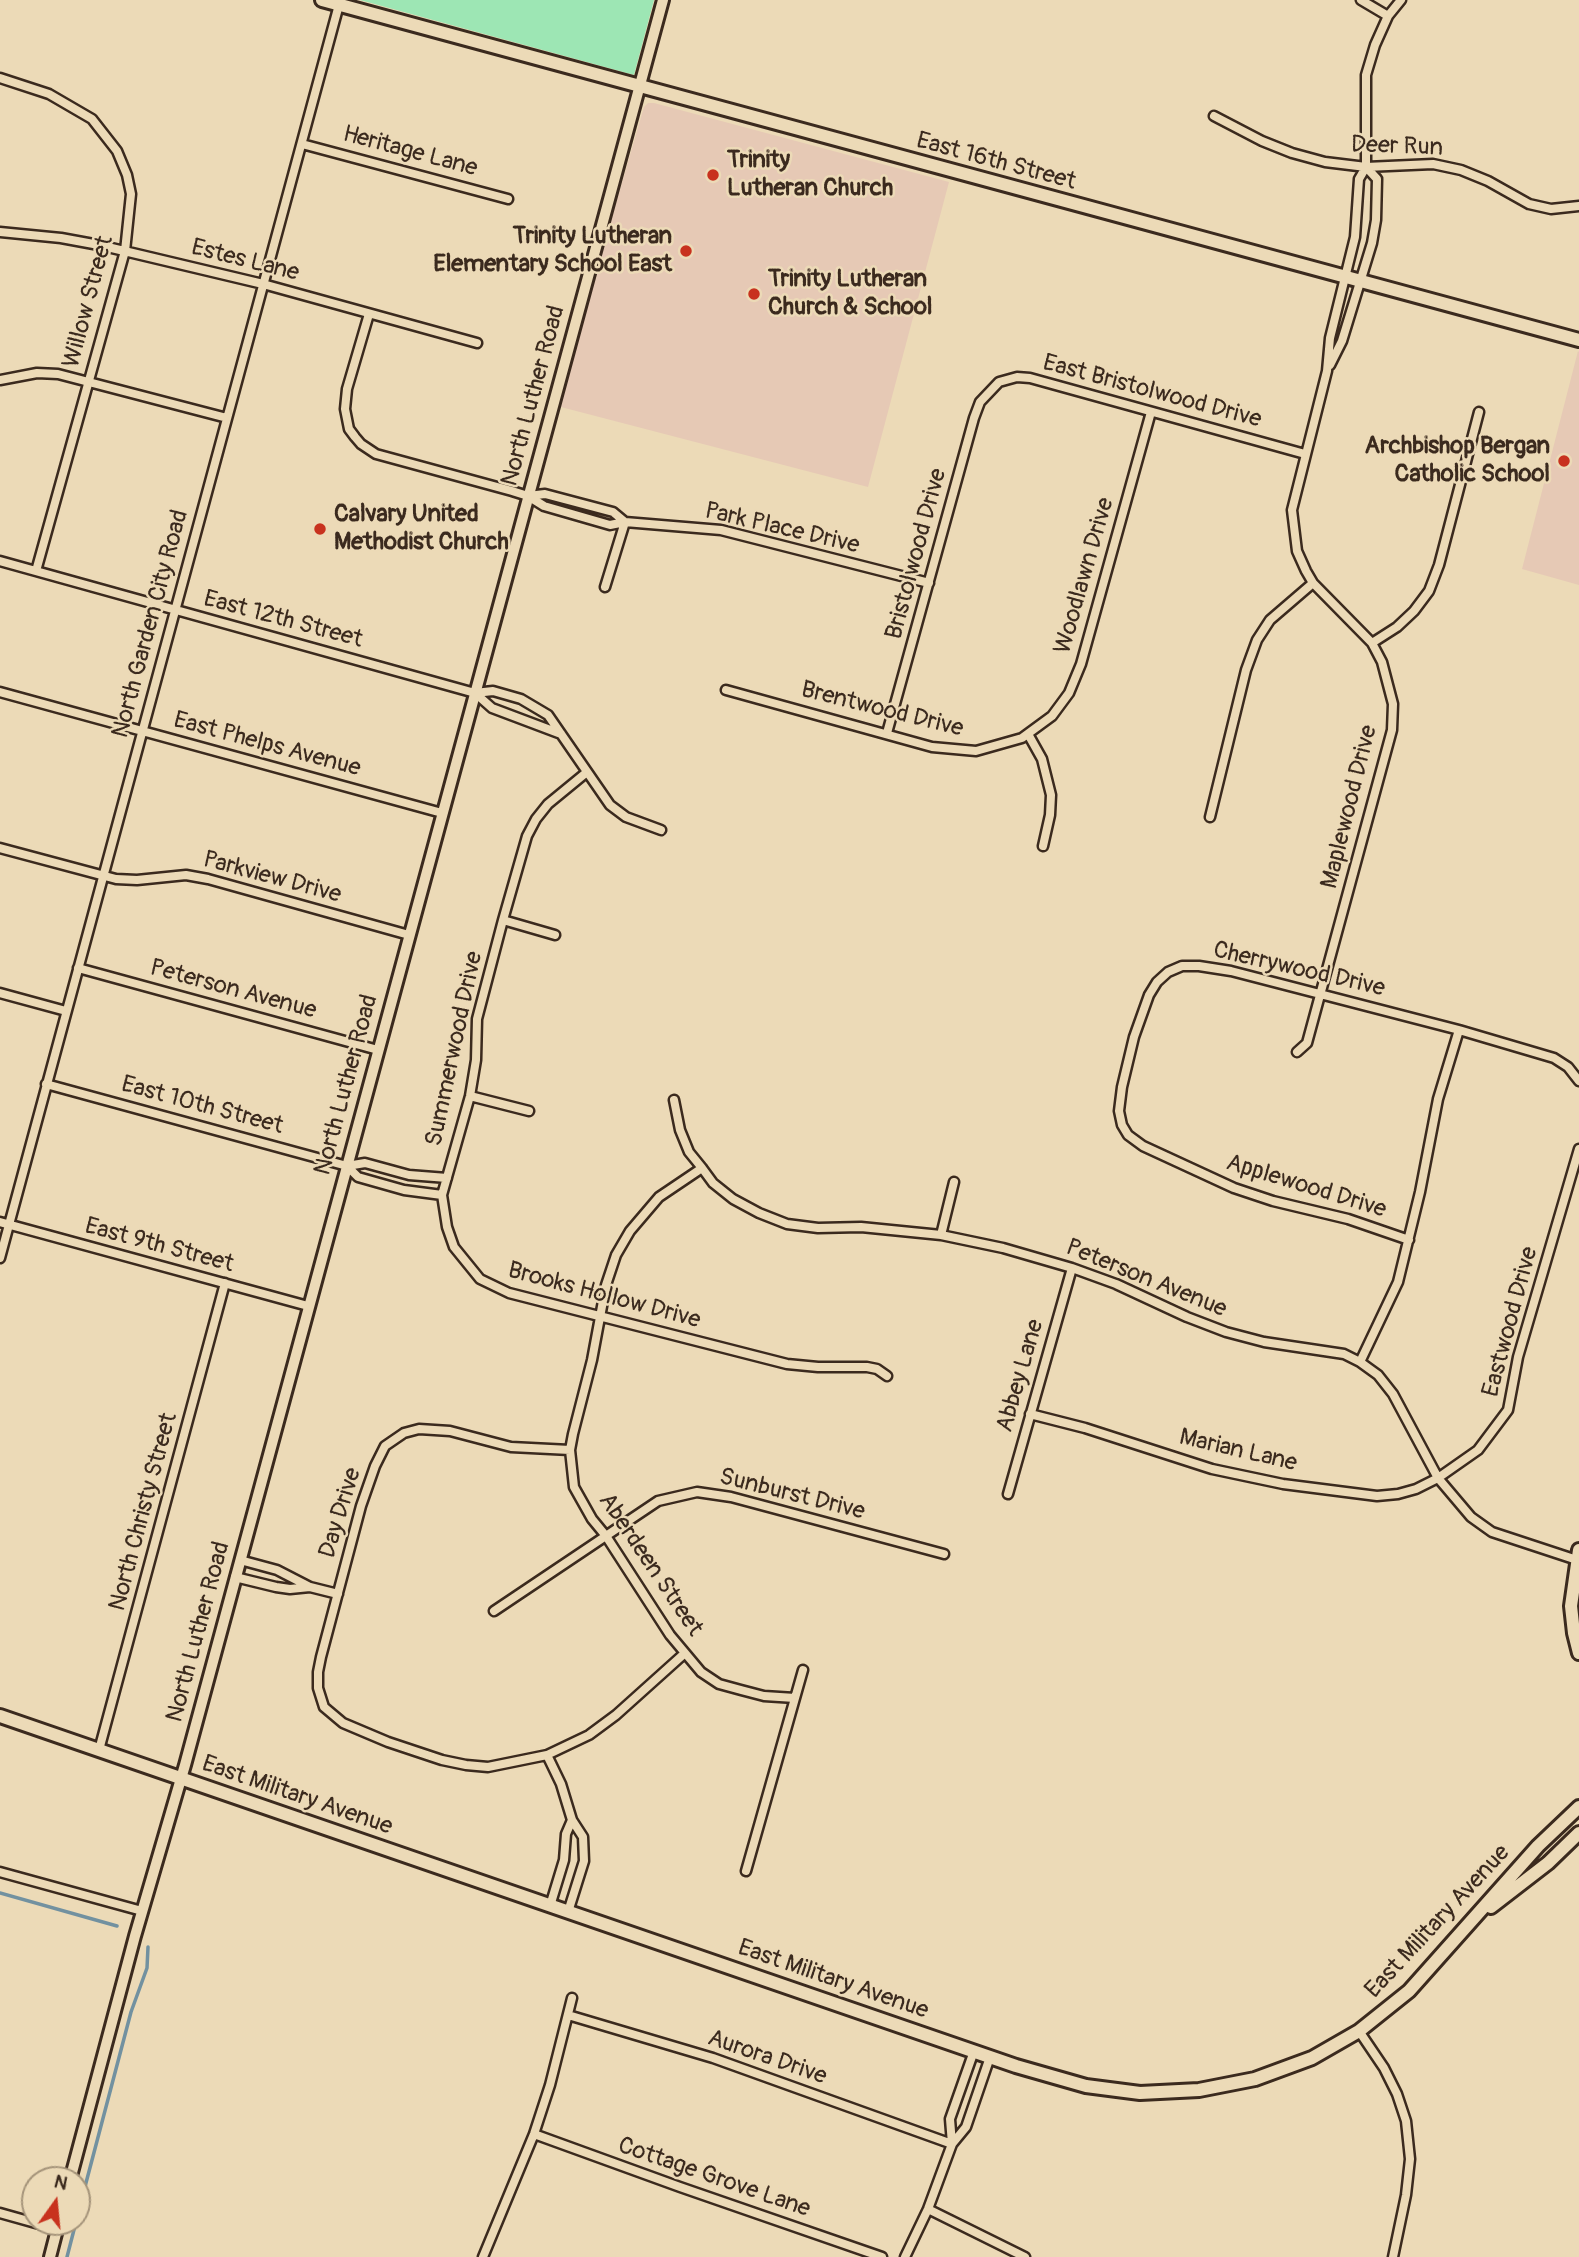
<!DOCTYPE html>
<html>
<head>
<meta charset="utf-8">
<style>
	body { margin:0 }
	#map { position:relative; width:1579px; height:2257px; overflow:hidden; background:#ecdab7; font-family:Pangolin,sans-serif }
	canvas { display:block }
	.north { position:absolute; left:21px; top:2166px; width:70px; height:70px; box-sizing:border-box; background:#ecdab7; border:2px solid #a5947a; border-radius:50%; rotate:15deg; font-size:19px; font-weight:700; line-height:28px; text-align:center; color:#3b2a1e }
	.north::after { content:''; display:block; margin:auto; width:24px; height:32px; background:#c8321e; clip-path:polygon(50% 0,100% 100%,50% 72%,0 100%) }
</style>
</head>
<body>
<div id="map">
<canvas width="1579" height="2257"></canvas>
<div class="north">N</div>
</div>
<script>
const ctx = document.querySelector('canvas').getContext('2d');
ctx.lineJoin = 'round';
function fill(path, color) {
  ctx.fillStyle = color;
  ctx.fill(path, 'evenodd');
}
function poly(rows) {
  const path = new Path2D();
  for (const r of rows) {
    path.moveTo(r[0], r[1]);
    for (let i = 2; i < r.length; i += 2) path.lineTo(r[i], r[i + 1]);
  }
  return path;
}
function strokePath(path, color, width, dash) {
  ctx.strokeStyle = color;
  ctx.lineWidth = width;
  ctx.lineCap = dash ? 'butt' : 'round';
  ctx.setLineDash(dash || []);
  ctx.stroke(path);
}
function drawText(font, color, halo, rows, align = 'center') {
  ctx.font = font + ' Pangolin,sans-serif';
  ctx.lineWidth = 5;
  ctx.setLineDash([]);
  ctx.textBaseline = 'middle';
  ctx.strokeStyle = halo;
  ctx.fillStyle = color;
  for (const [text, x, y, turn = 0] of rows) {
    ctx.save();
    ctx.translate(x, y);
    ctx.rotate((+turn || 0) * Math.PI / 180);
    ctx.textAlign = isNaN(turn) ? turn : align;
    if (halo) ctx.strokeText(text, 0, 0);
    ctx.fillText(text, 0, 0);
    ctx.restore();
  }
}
fill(poly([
	[648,103,654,103,949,182,868,487,557,406,644,107],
	[1578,351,1579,352,1579,585,1522,569]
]), '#e6c9b5');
fill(poly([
	[360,0,654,0,634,75]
]), '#9de6b4');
strokePath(poly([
	[0,1893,117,1926],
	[77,2217,131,2012,147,1968,148,1947],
	[67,2257,76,2222]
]), '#7291a0', 3.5);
const minor = poly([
	[1361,0,1388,16],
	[0,78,49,94,92,119,117,151,127,175,131,194,125,251,36,571],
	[1214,116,1262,141,1292,153,1325,162,1366,167,1433,164,1461,170,1488,181,1529,204,1551,209,1579,206],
	[302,144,508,199],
	[0,232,61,238,99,245,263,284,477,343],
	[369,314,347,389,345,409,349,429,355,437,361,444,376,454,512,491,528,496,544,506,610,525,625,522,721,530,929,583],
	[1330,365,1342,341,1372,243,1376,220,1377,179,1366,167],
	[0,380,37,373,58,374,227,418],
	[528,496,545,494,613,512,625,522],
	[0,561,475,693,493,691,521,699,548,715,610,805,626,817,661,830],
	[605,587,625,522],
	[1372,643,1397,627,1414,611,1429,591,1439,565,1479,412],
	[726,690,932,747,976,751,1022,738,1052,716,1069,693,1081,664,1151,412],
	[0,692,442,813],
	[475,693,492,708,561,734],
	[887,733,974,418,980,402,999,382,1017,377,1030,378,1305,454],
	[1028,734,1042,759,1051,795,1050,815,1043,846],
	[587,772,548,804,536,819,527,836,503,920,477,1019,476,1060,470,1096,442,1195,447,1227,454,1247,480,1279,509,1293,787,1364,818,1367,867,1367,877,1369,887,1376],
	[1210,817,1246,670,1257,640,1270,620,1313,583],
	[0,848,116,879,137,880,186,875,208,879,409,935],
	[503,920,555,935],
	[78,968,378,1050],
	[0,993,66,1011],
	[1297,1052,1307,1043,1392,730,1393,704,1382,662,1372,643,1313,583,1306,571,1297,551,1292,510,1327,371,1330,338,1355,237,1359,179,1366,167,1366,75,1375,45,1388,16,1401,0],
	[46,1084,347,1166,365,1163,409,1175,447,1178],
	[470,1096,529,1111],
	[674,1100,680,1130,689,1152,702,1168,713,1183,733,1199,759,1213,787,1224,818,1228,861,1227,941,1235,1003,1248,1072,1268,1116,1284,1187,1317,1226,1332,1264,1342,1344,1354,1360,1362,1378,1375,1393,1394,1438,1478,1471,1517,1492,1532,1577,1560],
	[347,1166,358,1177,404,1190,442,1195],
	[702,1168,659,1197,630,1231,616,1255,606,1285,592,1360,573,1434,570,1450,574,1487,592,1519,606,1536,670,1635,701,1672,719,1684,741,1690,764,1696,795,1698],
	[0,1222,308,1306],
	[941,1235,954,1182],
	[1409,1240,1348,1219,1273,1201,1234,1188,1143,1146,1128,1135,1122,1125,1119,1111,1122,1087,1134,1037,1149,995,1157,982,1168,972,1182,966,1199,966,1231,971,1459,1030,1554,1058,1568,1067,1579,1081],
	[0,1258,340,1],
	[1360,1362,1398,1282,1420,1192,1438,1099,1459,1030],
	[1030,1414,1085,1428,1212,1469,1283,1484,1377,1496,1398,1494,1416,1489,1438,1478,1478,1450,1508,1410,1518,1357,1579,1149],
	[570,1450,511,1447,450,1431,419,1429,404,1433,385,1446,375,1466,361,1506,321,1657,318,1672,318,1688,324,1707,343,1723,388,1742,442,1760,466,1765,488,1767,547,1755,589,1735,616,1715,685,1653],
	[1008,1494,1072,1268],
	[240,1560,277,1570,310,1587,338,1594],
	[235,1577,276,1587,290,1589,310,1587],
	[494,1611,658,1501,697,1492,731,1497,944,1554],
	[99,1750,225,1283],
	[547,1755,561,1784,572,1820,583,1837,584,1861,568,1912],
	[746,1871,803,1670],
	[0,1872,142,1911],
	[550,1906,564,1860,566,1834,572,1820],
	[568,2015,713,2058,952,2144],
	[1359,2031,1384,2068,1397,2094,1406,2121,1410,2159,1406,2195,1393,2257],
	[534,2134,680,2187,882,2257],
	[952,2144,950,2119,974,2051],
	[928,2209,1025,2257],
	[0,2213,57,2229],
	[483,2257,534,2134,550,2085,572,1998],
	[905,2257,928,2209,952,2144,966,2127,990,2057]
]);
const tertiary = poly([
	[70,2180,135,1936,185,1765,663,0],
	[50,2257,59,2222]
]);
const secondary = poly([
	[322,0,1579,340],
	[1579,1550,1571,1606,1574,1633,1579,1653],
	[0,1716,1016,2066,1086,2086,1140,2093,1199,2090,1255,2079,1312,2058,1359,2031,1409,1991,1538,1846,1579,1807],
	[1491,1907,1548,1863,1579,1833]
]);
strokePath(minor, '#3b2a1e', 13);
strokePath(tertiary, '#3b2a1e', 16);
strokePath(secondary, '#3b2a1e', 18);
strokePath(minor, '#ecdab7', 8);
strokePath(tertiary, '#ecdab7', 10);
strokePath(secondary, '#ecdab7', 12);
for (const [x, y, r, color] of [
	[713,175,7,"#c8321e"],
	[686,251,7,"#c8321e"],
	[754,294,7,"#c8321e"],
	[1564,461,7,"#c8321e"],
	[320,529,7,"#c8321e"]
]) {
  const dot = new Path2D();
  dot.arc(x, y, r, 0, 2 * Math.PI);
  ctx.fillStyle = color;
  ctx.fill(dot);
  strokePath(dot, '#ecdab7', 2.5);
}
drawText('24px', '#3b2a1e', '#ecdab7', [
	["Deer Run",1397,147,2],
	["Heritage Lane",410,152,15],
	["East 16th Street",996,162,15],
	["Estes Lane",245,261,14],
	["Willow Street",89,302,-75],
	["East Bristolwood Drive",1152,392,15],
	["North Luther Road",534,396,-75],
	["Park Place Drive",782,529,13],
	["Bristolwood Drive",917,554,-75],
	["Woodlawn Drive",1085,576,-74],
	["East 12th Street",283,620,15],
	["North Garden City Road",151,624,-75],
	["Brentwood Drive",882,710,14],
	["East Phelps Avenue",267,745,15],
	["Maplewood Drive",1350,807,-76],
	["Parkview Drive",272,878,15],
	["Cherrywood Drive",1299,970,13],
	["Peterson Avenue",233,990,15],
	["Summerwood Drive",455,1049,-78],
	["North Luther Road",347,1085,-75],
	["East 10th Street",202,1106,15],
	["Applewood Drive",1306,1187,17],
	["East 9th Street",159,1246,15],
	["Peterson Avenue",1146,1279,22],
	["Brooks Hollow Drive",604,1296,15],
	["Eastwood Drive",1511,1322,-75],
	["Abbey Lane",1021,1376,-74],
	["Marian Lane",1238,1451,13],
	["Sunburst Drive",792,1495,14],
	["North Christy Street",144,1512,-75],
	["Day Drive",341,1513,-73],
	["Aberdeen Street",650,1565,56],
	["North Luther Road",199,1632,-75],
	["East Military Avenue",297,1796,19],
	["East Military Avenue",1438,1922,-47],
	["East Military Avenue",833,1980,19],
	["Aurora Drive",767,2058,19],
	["Cottage Grove Lane",714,2178,19]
]);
drawText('bold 24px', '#3b2a1e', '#ecdab7', [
	["Trinity",727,161],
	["Lutheran Church",727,189],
	["Trinity Lutheran",672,237,"right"],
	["Elementary School East",672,265,"right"],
	["Trinity Lutheran",768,280],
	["Church & School",768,308],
	["Archbishop Bergan",1550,447,"right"],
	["Catholic School",1550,475,"right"],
	["Calvary United",334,515],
	["Methodist Church",334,543]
], 'left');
</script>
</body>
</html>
